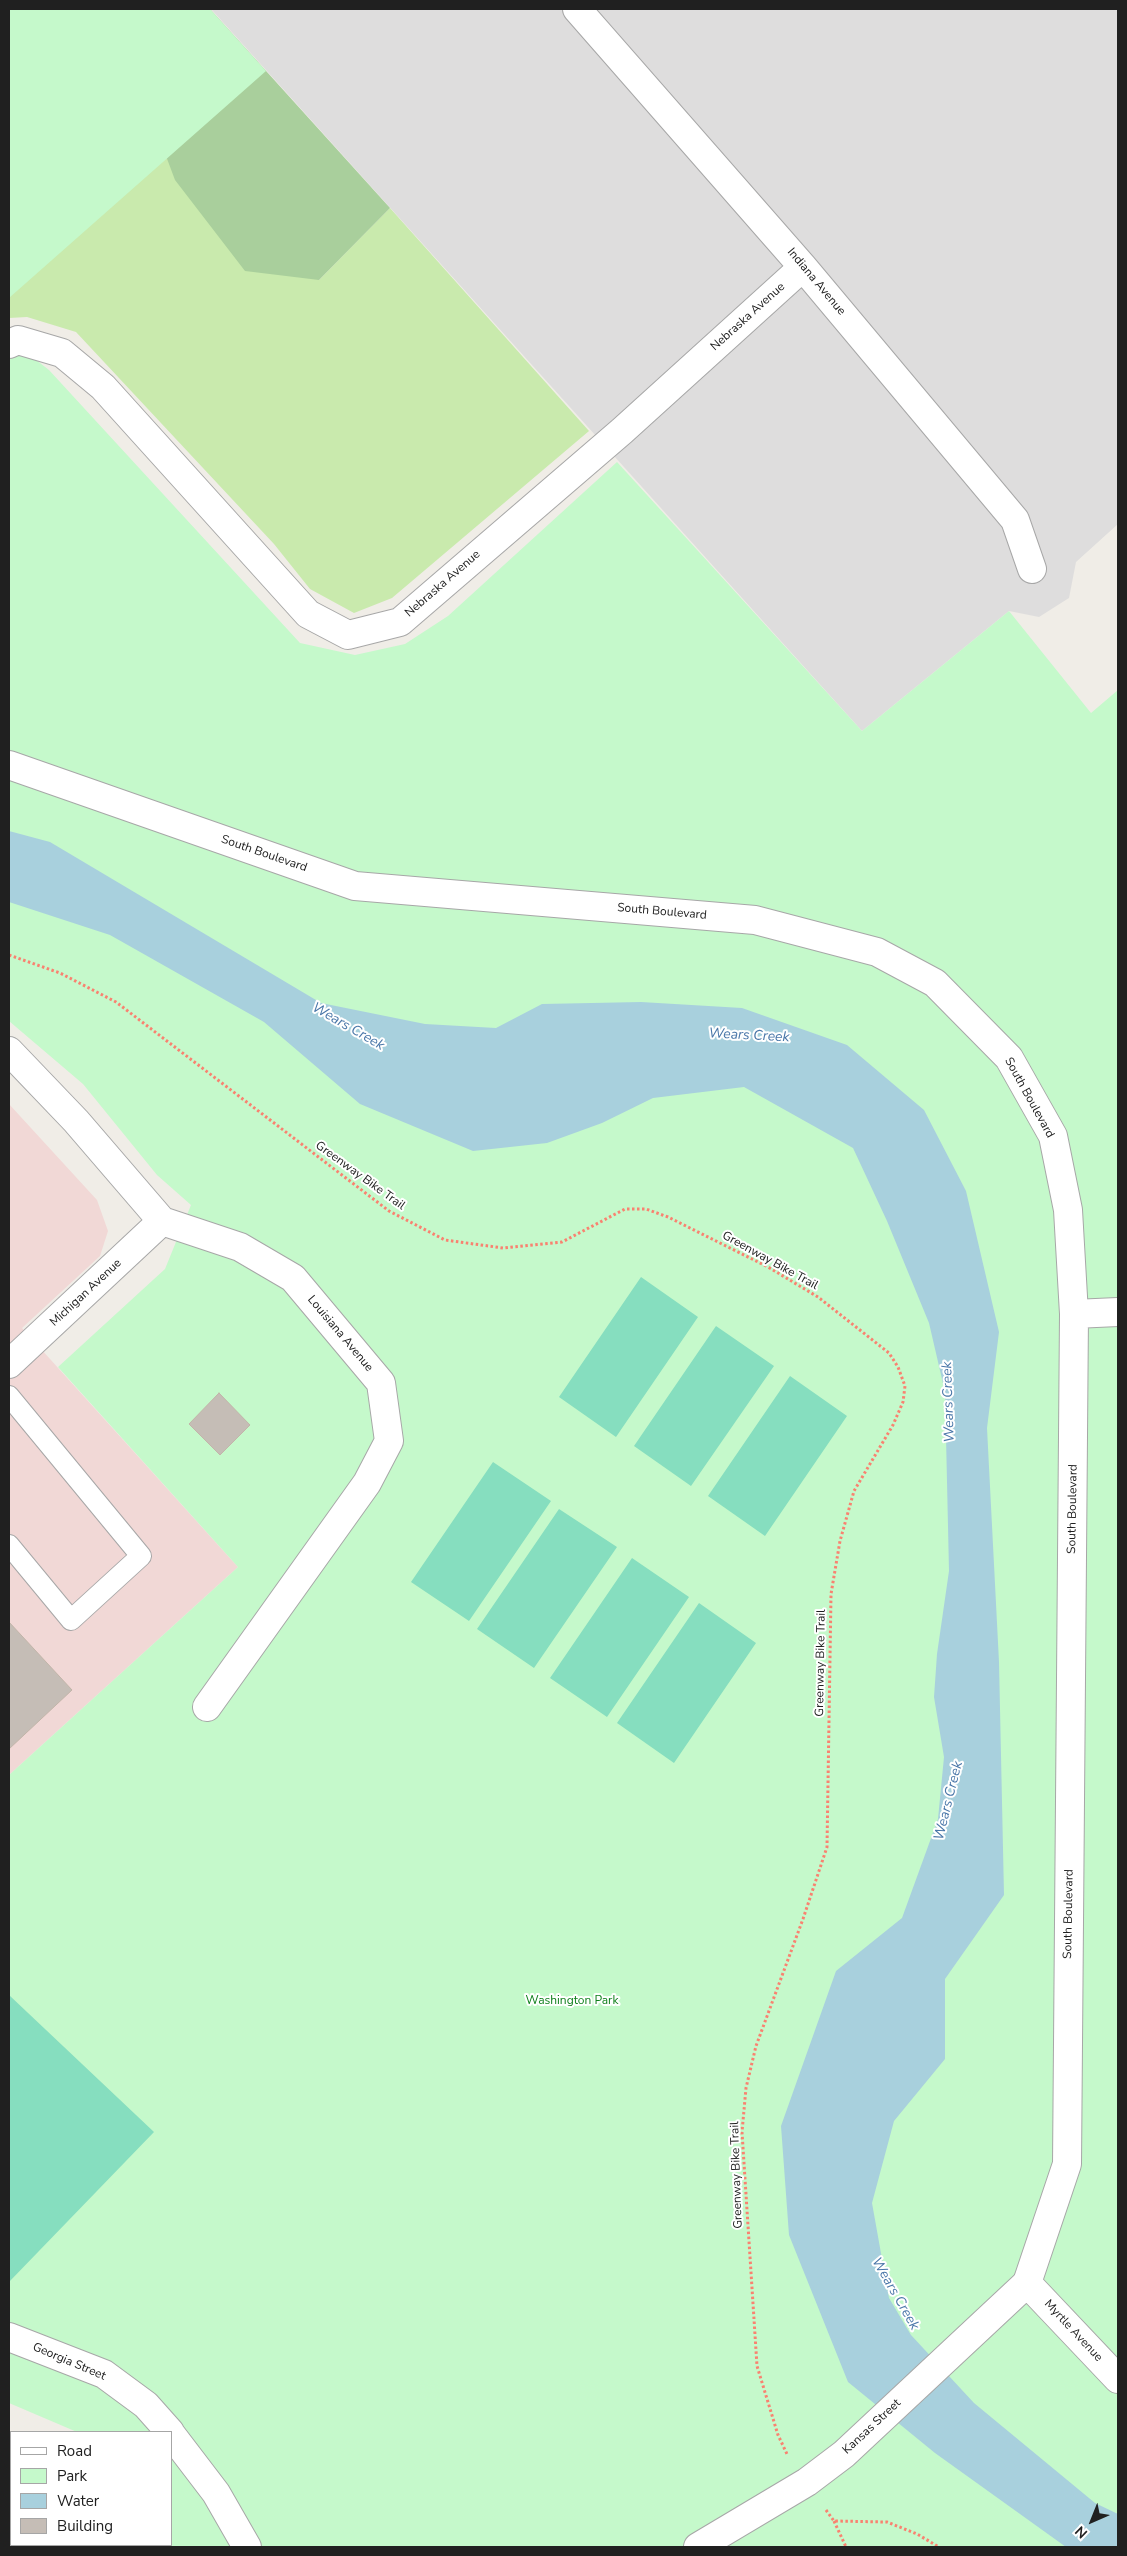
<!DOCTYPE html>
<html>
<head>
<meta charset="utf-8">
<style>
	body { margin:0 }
	#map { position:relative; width:1127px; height:2556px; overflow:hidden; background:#f0ede7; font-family:"Nunito Sans",sans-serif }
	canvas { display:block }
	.frame { position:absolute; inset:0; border:10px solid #202020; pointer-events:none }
	.legend { position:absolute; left:10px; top:2431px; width:162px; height:115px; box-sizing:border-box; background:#fff; border:1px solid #a6a6a6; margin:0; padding:6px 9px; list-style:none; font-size:15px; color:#202020 }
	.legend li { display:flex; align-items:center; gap:10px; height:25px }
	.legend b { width:25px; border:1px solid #a6a6a6 }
	.north { position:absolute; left:1067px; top:2496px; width:50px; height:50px; -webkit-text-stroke:4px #fff; paint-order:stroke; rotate:224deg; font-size:14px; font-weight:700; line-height:20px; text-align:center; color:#202020 }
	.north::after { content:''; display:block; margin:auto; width:18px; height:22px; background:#202020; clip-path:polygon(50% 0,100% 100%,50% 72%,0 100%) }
</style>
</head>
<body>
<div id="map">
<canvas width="1127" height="2556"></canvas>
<div class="frame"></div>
<ul class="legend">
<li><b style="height:6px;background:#fff"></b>Road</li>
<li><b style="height:14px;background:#c5f9cb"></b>Park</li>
<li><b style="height:14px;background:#a8d0dd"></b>Water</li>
<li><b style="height:14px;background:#c5bdb6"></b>Building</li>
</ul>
<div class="north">N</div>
</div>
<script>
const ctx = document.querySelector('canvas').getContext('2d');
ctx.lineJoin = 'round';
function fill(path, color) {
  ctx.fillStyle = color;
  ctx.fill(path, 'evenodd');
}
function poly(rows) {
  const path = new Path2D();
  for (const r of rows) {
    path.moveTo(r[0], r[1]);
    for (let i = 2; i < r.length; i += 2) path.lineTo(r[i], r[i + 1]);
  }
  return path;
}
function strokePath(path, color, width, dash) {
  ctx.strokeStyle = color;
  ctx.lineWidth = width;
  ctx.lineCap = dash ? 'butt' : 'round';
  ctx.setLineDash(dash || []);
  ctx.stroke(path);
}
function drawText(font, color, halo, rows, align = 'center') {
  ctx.font = font + ' "Nunito Sans",sans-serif';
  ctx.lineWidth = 4;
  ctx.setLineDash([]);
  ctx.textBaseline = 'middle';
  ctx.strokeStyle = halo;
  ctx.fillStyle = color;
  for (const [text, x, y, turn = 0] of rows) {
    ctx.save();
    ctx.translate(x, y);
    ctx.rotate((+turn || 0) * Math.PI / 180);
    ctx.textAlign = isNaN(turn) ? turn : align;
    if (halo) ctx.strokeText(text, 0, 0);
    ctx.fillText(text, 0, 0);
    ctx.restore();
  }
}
fill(poly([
	[211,9,1118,9,1118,524,1076,562,1069,598,1039,617,1009,611,862,731]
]), '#dedddd');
fill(poly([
	[9,1104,97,1200,108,1231,100,1256,22,1328,238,1567,9,1775]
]), '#f1d8d6');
fill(poly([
	[145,100,319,280,390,208,589,431,392,598,354,613,310,589,274,544,76,332,27,317,9,318,9,267]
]), '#c9eaad');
fill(poly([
	[9,9,210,9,390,208,319,280,245,271,175,180,145,100]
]), '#a9cf9c');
fill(poly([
	[9,9,210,9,266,71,9,298],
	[9,339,49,370,300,643,355,655,405,644,448,616,617,462,862,731,1009,611,1091,713,1118,690,1118,2547,161,2547,159,2545,171,2545,171,2432,77,2432,9,2403,9,1775,238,1567,58,1367,165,1269,191,1205,157,1175,83,1084,9,1021]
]), '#c5f9cb');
fill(poly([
	[641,1277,698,1317,616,1437,559,1397],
	[716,1326,774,1366,691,1486,634,1446],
	[790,1376,847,1416,765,1536,708,1496],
	[493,1462,551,1501,469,1621,411,1582],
	[559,1509,617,1547,534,1668,477,1629],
	[632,1558,689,1597,607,1717,550,1678],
	[699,1603,756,1643,674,1763,617,1723],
	[9,1995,154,2132,9,2282]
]), '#86debf');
fill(poly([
	[9,831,50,842,321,1003,425,1024,496,1028,542,1004,641,1002,742,1008,847,1045,924,1110,966,1191,999,1332,987,1428,999,1662,1004,1895,945,1979,945,2059,894,2121,872,2203,889,2298,911,2335,974,2403,1095,2503,1118,2514,1118,2547,1066,2547,935,2453,848,2382,789,2235,781,2126,836,1971,902,1918,938,1819,944,1757,934,1697,937,1654,949,1571,945,1392,929,1323,887,1221,853,1148,744,1087,653,1098,602,1123,547,1143,473,1151,360,1104,264,1022,110,935,9,902]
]), '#a8d0dd');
const building = poly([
	[219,1393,250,1425,220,1455,189,1424,219,1393],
	[9,1622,72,1690,9,1749,9,1622],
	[9,2502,11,2504,11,2545,57,2545,54,2547,9,2547,9,2502]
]);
fill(building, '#c5bdb6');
strokePath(building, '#c2b5a9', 1);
const service = poly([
	[9,1396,141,1556,71,1620,9,1545]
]);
const minor = poly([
	[577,9,803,267,1015,520,1032,569],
	[9,344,18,340,62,353,103,387,308,614,348,635,400,622,622,431,803,267],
	[9,765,355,886,755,920,877,952,935,983,1009,1058,1053,1136,1068,1210,1074,1314,1067,2164,1027,2283],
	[9,1051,76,1121,162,1221,240,1247,293,1278,381,1383,389,1441,367,1483,207,1707],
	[1074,1314,1118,1312],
	[9,1364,162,1221],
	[9,2337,104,2374,146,2405,170,2432],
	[171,2434,216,2493,247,2547]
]);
const tertiary = poly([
	[698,2547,807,2482,844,2454,1027,2283,1118,2379]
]);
strokePath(service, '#a7a7a7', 22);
strokePath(minor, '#a7a7a7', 30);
strokePath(tertiary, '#a7a7a7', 30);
strokePath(poly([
	[9,955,60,973,116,1002,389,1211,445,1240,503,1248,562,1242,625,1209,646,1209,668,1217,768,1267,818,1297,889,1353,898,1367,905,1386,903,1402,893,1425,854,1491,840,1541,831,1594,827,1847,803,1919,756,2046,746,2088,742,2132,757,2366,778,2435,787,2454],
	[826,2510,834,2521,887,2522,917,2534,939,2547],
	[834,2521,846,2547]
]), '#f98270', 3, [2.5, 2.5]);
strokePath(service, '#fff', 20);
strokePath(minor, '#fff', 28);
strokePath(tertiary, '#fff', 28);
drawText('12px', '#202020', '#fff', [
	["Indiana Avenue",816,282,50],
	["Nebraska Avenue",748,317,-42],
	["Nebraska Avenue",443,584,-41],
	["South Boulevard",264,854,19],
	["South Boulevard",662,912,5],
	["South Boulevard",1029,1098,61],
	["Greenway Bike Trail",360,1176,36],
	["Greenway Bike Trail",770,1261,29],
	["Michigan Avenue",86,1293,-43],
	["Louisiana Avenue",340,1334,50],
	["South Boulevard",1073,1509,-89],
	["Greenway Bike Trail",821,1663,-89],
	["South Boulevard",1069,1914,-89],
	["Greenway Bike Trail",737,2175,-92],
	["Myrtle Avenue",1073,2331,47],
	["Georgia Street",69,2362,23],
	["Kansas Street",872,2427,-43]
]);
drawText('12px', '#0d7f1a', '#fff', [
	["Washington Park",572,2001]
]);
drawText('italic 14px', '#4976a8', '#fff', [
	["Wears Creek",348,1027,30],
	["Wears Creek",749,1036,3],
	["Wears Creek",949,1402,-92],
	["Wears Creek",949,1801,-76],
	["Wears Creek",895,2294,60]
]);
</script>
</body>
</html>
